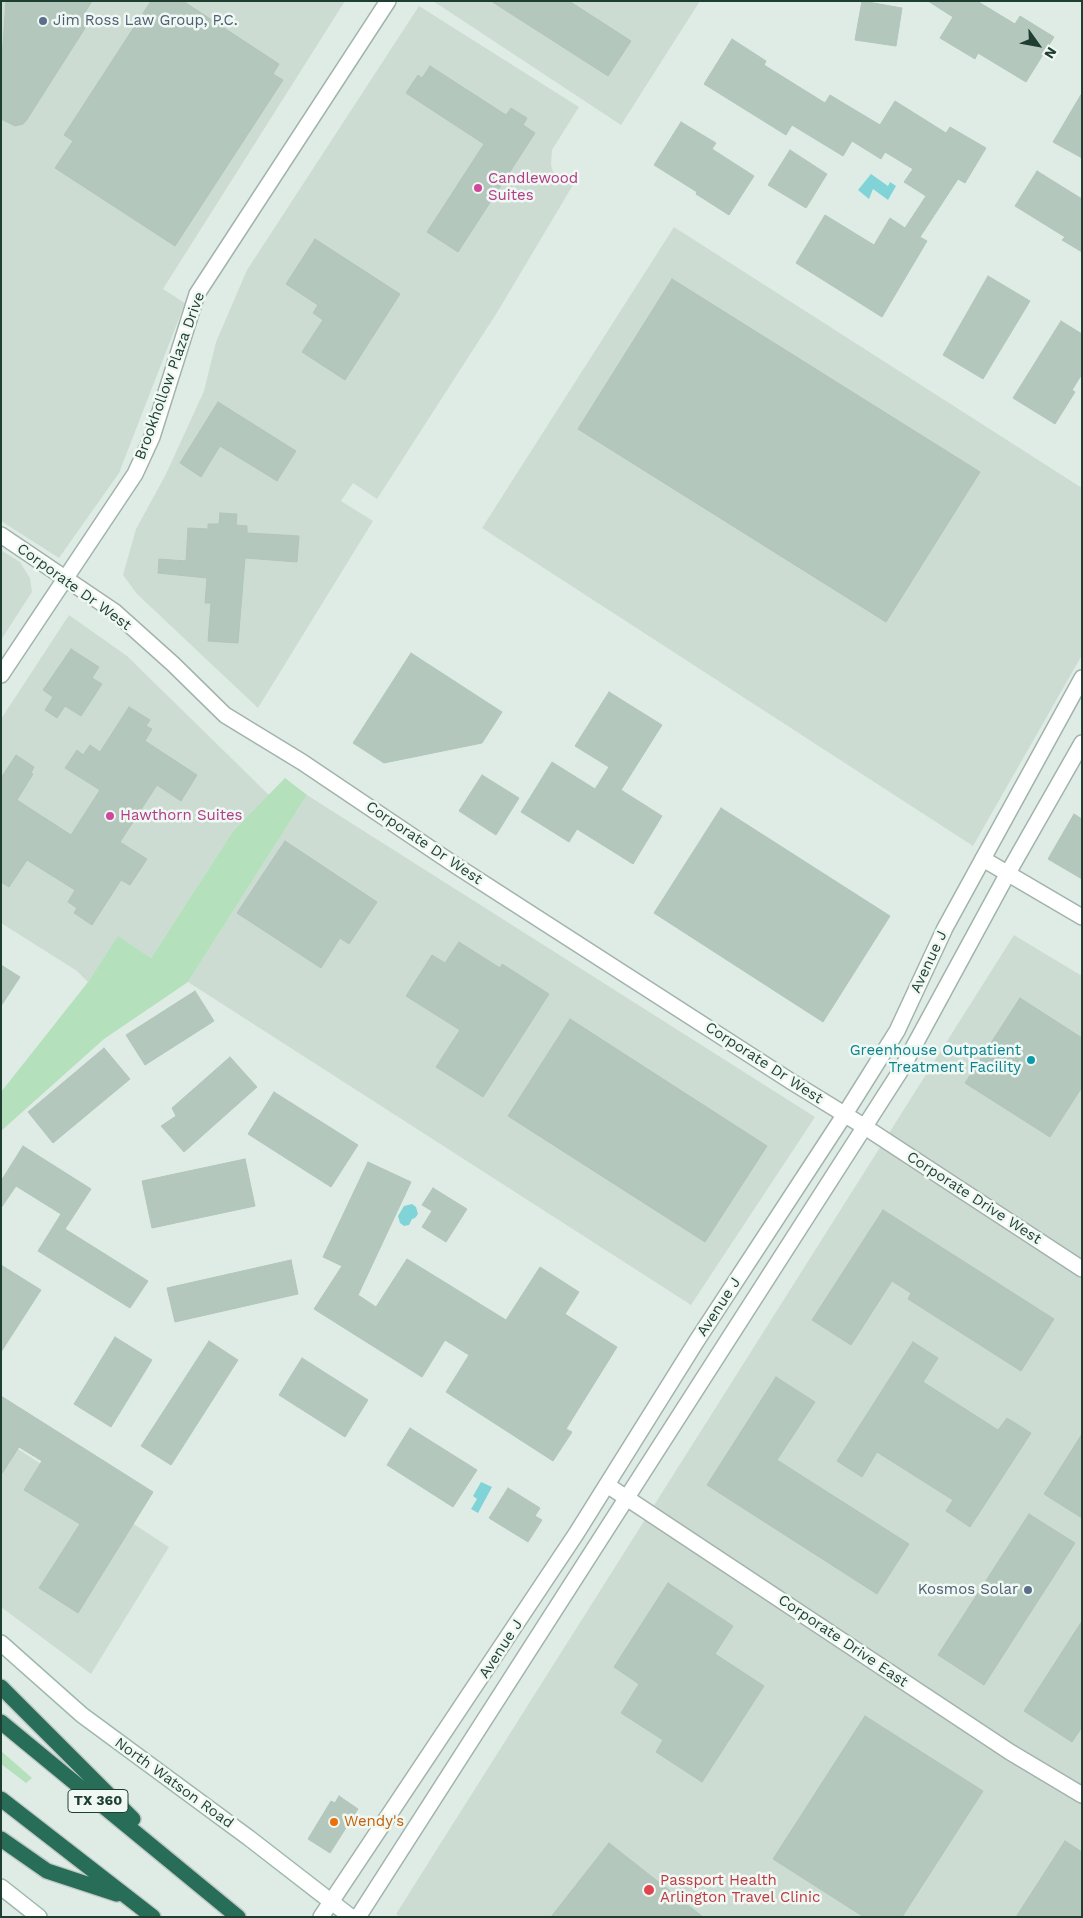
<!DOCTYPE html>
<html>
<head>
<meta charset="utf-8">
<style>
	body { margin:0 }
	#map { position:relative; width:1083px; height:1918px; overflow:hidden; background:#dfece5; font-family:"Work Sans",sans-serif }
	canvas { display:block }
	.frame { position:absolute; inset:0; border:2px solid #1e3e32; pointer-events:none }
	.north { position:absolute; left:1013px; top:20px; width:50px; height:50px; -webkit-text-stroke:4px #f0f8f3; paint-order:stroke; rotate:122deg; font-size:14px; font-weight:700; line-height:20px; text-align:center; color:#1e3e32 }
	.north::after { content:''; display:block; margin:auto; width:18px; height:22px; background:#1e3e32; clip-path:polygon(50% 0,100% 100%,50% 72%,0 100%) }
</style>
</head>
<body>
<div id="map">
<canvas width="1083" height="1918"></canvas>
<div class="frame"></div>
<div class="north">N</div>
</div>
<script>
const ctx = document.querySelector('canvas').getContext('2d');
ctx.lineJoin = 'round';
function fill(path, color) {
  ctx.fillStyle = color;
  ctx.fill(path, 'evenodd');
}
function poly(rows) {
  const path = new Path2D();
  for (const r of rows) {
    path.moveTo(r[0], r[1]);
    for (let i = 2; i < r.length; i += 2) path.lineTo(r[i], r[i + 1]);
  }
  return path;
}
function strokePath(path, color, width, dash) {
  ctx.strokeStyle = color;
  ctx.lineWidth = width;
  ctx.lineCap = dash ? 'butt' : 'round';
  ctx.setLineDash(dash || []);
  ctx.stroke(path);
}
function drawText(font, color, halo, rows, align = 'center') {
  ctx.font = font + ' "Work Sans",sans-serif';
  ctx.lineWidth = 5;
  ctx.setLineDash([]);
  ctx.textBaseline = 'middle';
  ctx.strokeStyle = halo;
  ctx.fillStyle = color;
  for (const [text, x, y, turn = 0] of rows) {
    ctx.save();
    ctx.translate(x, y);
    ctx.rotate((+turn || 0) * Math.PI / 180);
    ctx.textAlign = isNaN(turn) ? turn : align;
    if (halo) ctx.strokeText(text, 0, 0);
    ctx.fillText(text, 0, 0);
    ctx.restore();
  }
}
fill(poly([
	[1,1,345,1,163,289,185,303,119,473,59,558,1,521],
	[433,1,700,1,621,125],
	[419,6,579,107,552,150,551,165,553,172,573,185,498,311,377,499,353,483,341,501,373,521,258,708,137,594,123,575,136,529,166,474,204,391,216,342,247,270],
	[674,227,1082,488,1082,655,973,846,482,528],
	[1,550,20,562,30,578,32,592,1,640],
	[69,615,127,656,269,795,233,831,151,958,118,937,88,982,77,971,1,923,1,719],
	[307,795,815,1117,691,1305,188,982],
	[1014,935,1082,976,1082,1917,400,1917,396,1914],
	[1,1438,169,1547,91,1674,1,1607]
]), '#cddcd3');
fill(poly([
	[285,778,307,795,188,982,104,1039,1,1131,1,1092,88,982,118,936,151,958,233,831],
	[1,1751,32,1778,26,1783,1,1764]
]), '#b5e0bc');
fill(poly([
	[871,174,888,186,890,182,896,186,888,200,873,189,869,199,858,190],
	[412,1204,416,1207,418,1214,415,1218,412,1219,409,1225,404,1226,400,1223,398,1216,404,1206],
	[481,1482,492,1487,478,1513,471,1509,477,1499,473,1496]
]), '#80d3d7');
const building = poly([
	[6,1,92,1,84,14,89,18,85,24,87,25,26,121,23,124,15,126,1,119,1,73,6,1],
	[151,1,183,1,279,64,273,74,283,80,175,246,55,168,73,141,64,135,151,1],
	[491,1,569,1,631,41,608,76,491,1],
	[862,1,902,8,896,46,855,40,862,1],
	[928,1,977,1,1015,24,1020,16,1054,37,1026,82,978,53,975,59,940,38,953,17,928,1],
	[732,39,766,61,764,65,825,103,830,95,880,125,895,101,946,133,950,127,986,148,965,183,958,179,920,237,927,241,882,317,796,263,825,215,874,245,890,218,905,228,926,196,904,182,913,169,885,152,881,159,852,141,843,156,792,125,786,135,704,84,732,39],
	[430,66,506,115,511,108,527,118,523,125,535,133,458,252,427,232,484,144,406,93,418,75,422,78,430,66],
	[1082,93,1082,158,1053,142,1082,93],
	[681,122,716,143,712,149,754,176,729,215,696,194,697,192,654,165,681,122],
	[790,150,827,174,806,208,768,185,790,150],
	[1037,171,1082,199,1082,252,1062,240,1065,237,1015,206,1037,171],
	[315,239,400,294,345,380,302,352,323,320,313,313,318,305,286,284,315,239],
	[988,276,1030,301,983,379,943,355,988,276],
	[672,279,980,472,886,622,578,429,672,279],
	[1061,321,1082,334,1082,374,1072,390,1075,392,1055,424,1013,398,1061,321],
	[218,402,296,451,277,481,220,446,201,477,180,463,218,402],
	[220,513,237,514,236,525,247,526,247,533,299,536,297,562,245,558,238,643,208,641,211,603,205,603,207,578,158,573,159,559,186,561,188,528,208,529,208,524,219,524,220,513],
	[71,649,99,667,92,678,102,684,81,716,65,706,57,718,45,710,53,697,43,690,71,649],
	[411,653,502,712,482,743,384,763,353,743,411,653],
	[609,692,662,725,621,790,662,816,633,864,577,829,569,842,521,812,552,762,595,789,609,767,575,746,609,692],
	[129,707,150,720,146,726,152,729,145,741,197,775,181,801,157,785,120,842,147,859,130,885,121,880,92,925,74,913,77,908,68,902,75,890,27,860,9,887,1,882,1,778,16,755,34,767,31,773,33,774,17,800,71,835,100,790,65,768,77,750,83,755,90,745,100,752,129,707],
	[482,775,519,798,496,835,459,811,482,775],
	[721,808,890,916,823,1022,654,913,721,808],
	[1074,814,1082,819,1082,879,1048,859,1074,814],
	[285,841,377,902,349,944,340,938,321,968,237,913,285,841],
	[459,942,500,968,502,964,549,994,483,1097,436,1067,460,1030,406,996,432,955,445,963,459,942],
	[1,965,20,977,1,1006,1,965],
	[195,991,214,1021,145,1065,126,1035,195,991],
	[1020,998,1082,1038,1082,1087,1050,1137,965,1083,1020,998],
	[570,1019,767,1146,705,1242,508,1116,570,1019],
	[104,1048,130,1079,53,1143,28,1112,104,1048],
	[230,1057,257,1087,184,1152,161,1126,176,1116,172,1108,230,1057],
	[274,1092,358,1145,331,1187,248,1134,274,1092],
	[23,1146,91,1189,65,1229,148,1281,130,1308,38,1251,61,1214,16,1186,1,1208,1,1181,23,1146],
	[245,1159,255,1206,152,1228,142,1181,245,1159],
	[368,1162,411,1182,358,1295,376,1307,407,1259,506,1320,540,1267,579,1292,565,1314,617,1347,566,1429,572,1432,553,1461,446,1392,469,1355,445,1340,422,1377,314,1309,342,1266,323,1257,368,1162],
	[433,1188,467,1209,446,1242,422,1227,432,1211,422,1205,433,1188],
	[883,1210,1054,1319,1021,1371,908,1299,911,1293,892,1281,851,1345,812,1320,883,1210],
	[291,1260,298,1294,175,1322,167,1288,291,1260],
	[1,1265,41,1290,1,1352,1,1265],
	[115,1337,152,1360,111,1427,74,1404,115,1337],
	[209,1341,238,1360,171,1465,141,1446,209,1341],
	[913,1342,938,1358,923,1382,998,1430,1007,1418,1031,1433,970,1527,946,1511,953,1500,877,1452,862,1477,837,1461,913,1342],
	[302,1358,368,1400,345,1437,279,1395,302,1358],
	[776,1377,815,1402,777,1460,909,1544,877,1594,707,1485,776,1377],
	[1,1396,153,1492,78,1613,39,1588,80,1524,24,1490,42,1461,19,1447,1,1475,1,1396],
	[410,1428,477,1470,453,1507,387,1465,410,1428],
	[1082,1434,1082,1518,1044,1494,1082,1434],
	[508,1488,540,1508,535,1516,542,1520,528,1542,489,1518,508,1488],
	[1029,1514,1075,1543,984,1685,938,1655,1029,1514],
	[668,1583,733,1626,715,1654,764,1686,702,1782,656,1752,663,1740,621,1713,639,1684,614,1667,668,1583],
	[1082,1621,1082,1727,1072,1742,1024,1711,1082,1621],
	[865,1716,983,1791,902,1917,864,1917,773,1859,865,1716],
	[339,1796,358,1809,330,1853,308,1839,331,1801,335,1803,339,1796],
	[1065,1841,1082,1852,1082,1917,1016,1917,1065,1841],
	[609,1843,703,1917,551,1917,609,1843]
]);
fill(building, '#b4c7bd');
strokePath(building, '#b1c6bb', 1);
const minor = poly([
	[983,859,1082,917],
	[865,1127,1082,1269],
	[607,1485,1010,1752,1082,1795]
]);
const tertiary = poly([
	[1,535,115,612,173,664,225,715,302,762,455,865,792,1082,865,1127],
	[1,675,135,474,152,437,197,294,388,1],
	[321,1917,576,1534,696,1342,845,1114,897,1031,945,928,1082,678],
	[358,1917,901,1070,1008,873,1082,743]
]);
const secondary = poly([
	[1,1643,82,1715,249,1838,351,1917],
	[1,1887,39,1917]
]);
const motorway = poly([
	[1,1687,133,1819],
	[1,1722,238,1917],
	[1,1799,153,1917],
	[1,1839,47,1871,117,1894]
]);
strokePath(minor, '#a1b4ac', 18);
strokePath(tertiary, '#a1b4ac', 18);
strokePath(secondary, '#9cb9ac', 18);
strokePath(motorway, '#c0c9c6', 18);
strokePath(minor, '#fff', 15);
strokePath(tertiary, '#fff', 15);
strokePath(secondary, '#fff', 15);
strokePath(motorway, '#276d57', 15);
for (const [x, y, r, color] of [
	[43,21,5,"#5c6f8a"],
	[478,188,5,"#d1479c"],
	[110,816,5,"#d1479c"],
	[1031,1060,5,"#0f9aa8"],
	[1028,1590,5,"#5c6f8a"],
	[334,1822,5,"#e8710a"],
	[649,1890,6,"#e0444e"]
]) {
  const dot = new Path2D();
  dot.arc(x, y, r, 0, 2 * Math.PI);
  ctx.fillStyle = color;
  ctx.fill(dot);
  strokePath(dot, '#f0f8f3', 2);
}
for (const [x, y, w] of [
	[98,1801,60]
]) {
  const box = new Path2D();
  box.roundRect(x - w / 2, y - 11.5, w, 23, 4);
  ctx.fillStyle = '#f0f8f3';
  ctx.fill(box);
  strokePath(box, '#1e3e32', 1);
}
drawText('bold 14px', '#1e3e32', null, [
	["TX 360",98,1801]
]);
drawText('15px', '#4e5e75', '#f0f8f3', [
	["Jim Ross Law Group, P.C.",53,21],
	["Kosmos Solar",1018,1590,"right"]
], 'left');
drawText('15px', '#b23c85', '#f0f8f3', [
	["Candlewood",488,179],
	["Suites",488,196],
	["Hawthorn Suites",120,816]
], 'left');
drawText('15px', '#1e3e32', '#f0f8f3', [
	["Brookhollow Plaza Drive",170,376,-70],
	["Corporate Dr West",74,587,36],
	["Corporate Dr West",424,843,34],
	["Avenue J",929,962,-65],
	["Corporate Dr West",764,1063,33],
	["Corporate Drive West",974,1198,33],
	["Avenue J",719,1307,-57],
	["Corporate Drive East",843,1641,34],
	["Avenue J",501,1649,-57],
	["North Watson Road",174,1783,36]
]);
drawText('15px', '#0d838f', '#f0f8f3', [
	["Greenhouse Outpatient",1021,1051],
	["Treatment Facility",1021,1068]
], 'right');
drawText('15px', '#c56008', '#f0f8f3', [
	["Wendy's",344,1822]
], 'left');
drawText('15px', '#be3a42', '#f0f8f3', [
	["Passport Health",660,1881],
	["Arlington Travel Clinic",660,1898]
], 'left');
</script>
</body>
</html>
